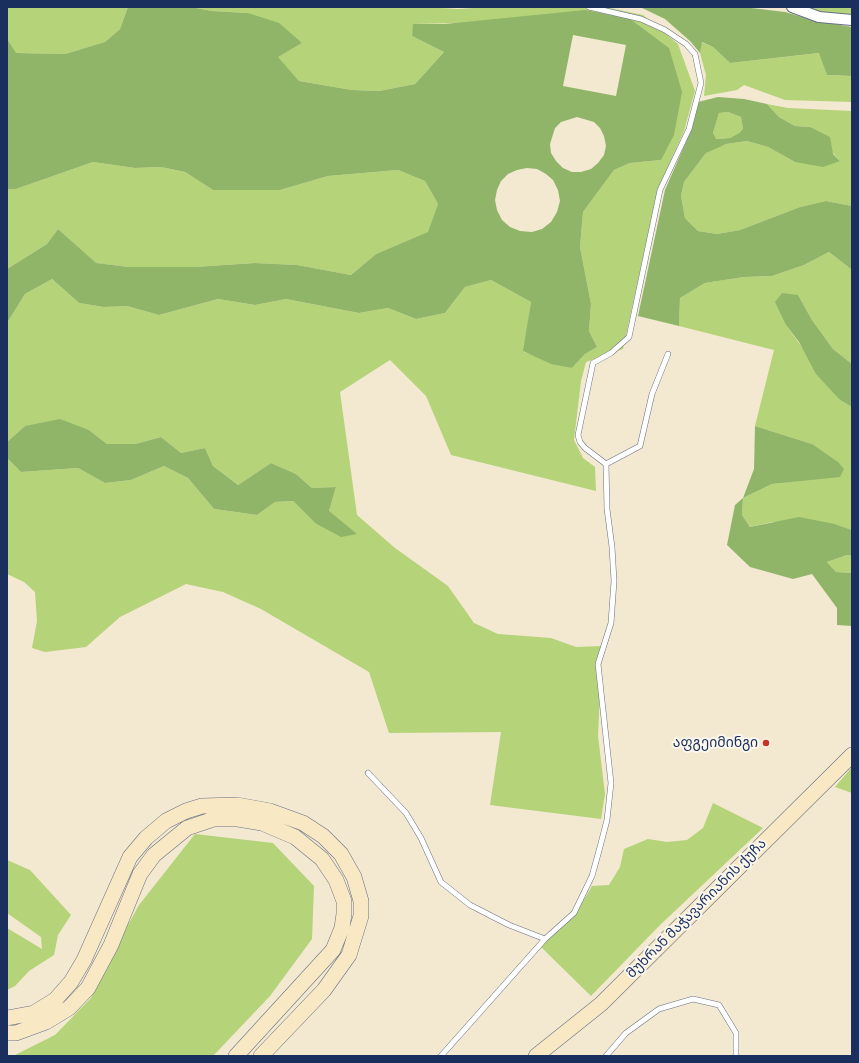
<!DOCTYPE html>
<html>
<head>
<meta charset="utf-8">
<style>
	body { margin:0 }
	#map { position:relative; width:859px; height:1063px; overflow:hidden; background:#f3e8d0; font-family:Itim,sans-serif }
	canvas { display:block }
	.frame { position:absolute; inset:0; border:8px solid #1b2f5e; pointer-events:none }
</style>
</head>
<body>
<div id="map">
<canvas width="859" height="1063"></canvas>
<div class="frame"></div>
</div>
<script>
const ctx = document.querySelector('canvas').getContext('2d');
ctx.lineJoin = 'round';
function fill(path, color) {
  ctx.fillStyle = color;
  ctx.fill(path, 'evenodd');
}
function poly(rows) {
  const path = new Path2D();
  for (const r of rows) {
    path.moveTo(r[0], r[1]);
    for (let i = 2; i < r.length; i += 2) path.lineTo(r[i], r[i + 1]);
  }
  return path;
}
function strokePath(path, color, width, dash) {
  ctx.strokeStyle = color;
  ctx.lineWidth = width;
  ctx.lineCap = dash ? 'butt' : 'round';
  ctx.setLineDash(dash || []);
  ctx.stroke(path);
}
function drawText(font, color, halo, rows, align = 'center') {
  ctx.font = font + ' Itim,"Noto Sans Georgian",sans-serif';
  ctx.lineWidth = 4;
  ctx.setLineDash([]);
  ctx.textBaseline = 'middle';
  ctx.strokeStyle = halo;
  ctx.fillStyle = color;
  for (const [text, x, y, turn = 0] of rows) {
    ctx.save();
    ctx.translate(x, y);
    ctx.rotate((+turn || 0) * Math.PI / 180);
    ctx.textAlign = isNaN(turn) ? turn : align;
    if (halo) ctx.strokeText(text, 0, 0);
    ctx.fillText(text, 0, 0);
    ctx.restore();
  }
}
fill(poly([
	[7,7,128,7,120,29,105,42,65,54,15,53,7,39],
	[191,7,425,7,458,9,491,7,605,7,643,15,678,44,695,91,684,131,658,189,623,349,586,362,581,381,574,440,583,458,595,467,596,491,451,455,426,396,390,360,340,392,357,515,395,548,448,586,474,623,498,634,551,638,576,647,602,646,598,736,605,794,601,819,490,805,501,732,389,733,369,672,261,609,223,592,186,584,120,617,86,647,45,652,32,648,37,621,35,592,24,582,7,574,7,458,21,472,78,468,105,483,131,480,164,466,188,478,214,509,257,515,275,502,293,501,315,523,329,511,336,487,312,488,296,474,271,463,238,485,213,466,205,448,181,453,161,437,137,444,107,444,89,430,25,426,7,442,7,323,25,294,52,279,79,303,104,307,127,306,159,315,218,299,255,305,286,299,359,313,388,308,416,319,445,313,465,287,491,280,531,302,524,352,572,368,585,354,597,347,589,331,591,304,580,247,583,212,614,170,630,163,661,160,630,19,414,24,412,36,444,52,415,84,379,91,352,90,299,81,277,57,302,43,248,13,212,11],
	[801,7,852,7,852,17,817,13],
	[701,42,713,47,730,63,820,53,827,75,852,76,852,102,785,100,744,85,737,90,704,96,706,75,700,53],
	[767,104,788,108,852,111,852,206,826,201,800,207,740,230,717,234,698,231,685,218,681,196,684,182,706,153,716,147,726,144,747,141,768,147,795,162,840,161,810,127,795,126,779,117],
	[728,112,741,117,743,129,739,133,730,138,715,139,713,133,719,113],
	[93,162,135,168,161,167,185,172,213,190,280,190,328,176,398,170,425,181,438,204,429,232,376,254,351,275,297,265,255,263,195,267,129,267,95,263,58,229,47,244,7,269,7,189,16,189],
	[829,252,852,270,852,364,833,349,812,320,798,295,786,325,840,400,852,407,852,530,835,524,772,522,750,527,742,515,743,498,772,484,798,481,812,444,755,426,774,350,679,326,680,298,705,283,744,277,772,276,804,265],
	[847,555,852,555,852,573,836,572,827,562],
	[852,767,852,793,835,787],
	[713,803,763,828,659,926,591,996,541,947,585,898,592,886,609,885,620,867,624,849,648,839,667,842,687,840,703,828],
	[195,834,273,843,314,886,312,939,270,996,213,1056,8,1056,13,1056,55,1035,91,998,109,959,139,905],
	[7,860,30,870,71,915,58,935,54,955,29,971,15,986,7,990,7,928,42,949,41,937,7,913]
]), '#b5d379');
fill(poly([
	[128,7,191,7,212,11,248,13,279,23,302,43,278,57,299,81,352,90,379,91,415,84,444,52,412,36,413,24,445,24,585,10,630,19,669,48,682,92,674,135,661,160,630,163,614,170,583,212,580,247,591,304,589,331,597,347,585,354,572,368,551,364,523,351,531,302,491,280,465,287,445,313,416,319,388,308,359,313,286,299,255,305,218,299,159,315,127,306,104,307,79,303,52,279,25,294,7,323,7,269,47,244,58,229,96,263,129,267,195,267,255,263,297,265,351,275,376,254,428,232,438,204,425,181,398,170,328,176,280,190,213,190,185,172,161,167,135,168,93,162,16,189,7,189,7,39,16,53,65,54,105,42,120,29],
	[573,35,626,45,616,96,563,86],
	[577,117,594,122,600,128,604,136,606,146,604,155,598,163,591,169,581,172,572,172,563,168,556,161,551,153,550,144,555,128,561,122],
	[527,168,537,169,546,174,553,180,558,190,560,201,557,212,551,222,542,229,532,232,520,231,510,227,502,220,497,210,495,200,497,190,501,181,508,174,517,170],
	[640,7,743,7,785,12,812,20,852,27,852,76,827,75,819,53,730,63,713,47,702,42,700,53,690,41,665,19],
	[718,97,744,99,767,104,779,117,795,126,810,127,830,137,833,154,840,161,823,167,795,162,768,147,747,141,726,144,706,153,684,182,681,196,685,218,698,231,717,234,740,230,800,207,826,201,852,206,852,270,829,252,804,265,772,276,744,277,705,283,680,298,679,326,638,316,665,190,692,128,698,102],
	[728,112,741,117,743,129,739,133,730,138,716,139,713,133,719,113],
	[782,293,798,295,812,320,833,349,852,364,852,407,840,400,816,374,799,342,786,325,775,302],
	[60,419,89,430,107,444,136,444,161,437,181,453,205,448,213,466,238,485,271,463,296,474,312,488,336,487,329,511,357,534,341,537,315,523,293,501,275,502,257,515,214,509,188,478,164,466,131,480,105,483,78,468,21,472,7,458,7,442,25,426],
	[755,426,812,444,838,462,844,469,840,477,772,484,743,498,742,515,750,527,799,517,835,524,852,530,852,555,847,555,827,562,836,572,852,573,852,626,837,625,837,608,812,574,793,579,750,567,727,545,735,505,743,498,754,469]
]), '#90b569');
const service = poly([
	[589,7,641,19,665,30,686,44,695,54,701,83,689,129,660,190,629,337,611,353,593,363,578,435,580,442,585,448,606,464],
	[606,464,640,446,652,394,668,354],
	[368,773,406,813,421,838,441,882,470,905,509,925,545,939],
	[441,1056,545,939,574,913,592,876,600,847,607,820,611,783,598,664,611,623,614,581,612,547,607,509,606,464],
	[606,1056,626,1033,659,1009,693,999,719,1005,736,1033,736,1056]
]);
const minor = poly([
	[792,7,819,17,852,20]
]);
const secondary = poly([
	[7,1018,34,1013,55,1000,71,982,84,960,130,857,146,838,166,821,186,811,202,806,237,805,270,811,303,823,323,836,341,854,354,877,361,901,361,916,349,955,324,990,261,1056],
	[7,1033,16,1033,46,1022,69,1008,88,988,111,945,140,874,154,855,187,828,214,819,238,819,262,823,295,837,322,859,336,880,344,901,344,914,342,928,333,950,236,1056],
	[536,1056,601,1004,852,755]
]);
strokePath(service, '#677086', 6);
strokePath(minor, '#677086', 12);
strokePath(secondary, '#677086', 16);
strokePath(service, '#fff', 5);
strokePath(minor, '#fff', 10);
strokePath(secondary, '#f8e8c3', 15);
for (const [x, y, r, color] of [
	[766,743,4,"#c8321e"]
]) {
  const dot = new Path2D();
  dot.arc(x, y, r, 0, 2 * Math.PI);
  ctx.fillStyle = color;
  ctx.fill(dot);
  strokePath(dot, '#fbf7ec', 1.5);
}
drawText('14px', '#1b2f5e', '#fbf7ec', [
	["აფგეიმინგი",758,743]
], 'right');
drawText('14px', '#1b2f5e', '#fbf7ec', [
	["მუხრან მაჭავარიანის ქუჩა",697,909,-45]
]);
</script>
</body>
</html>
